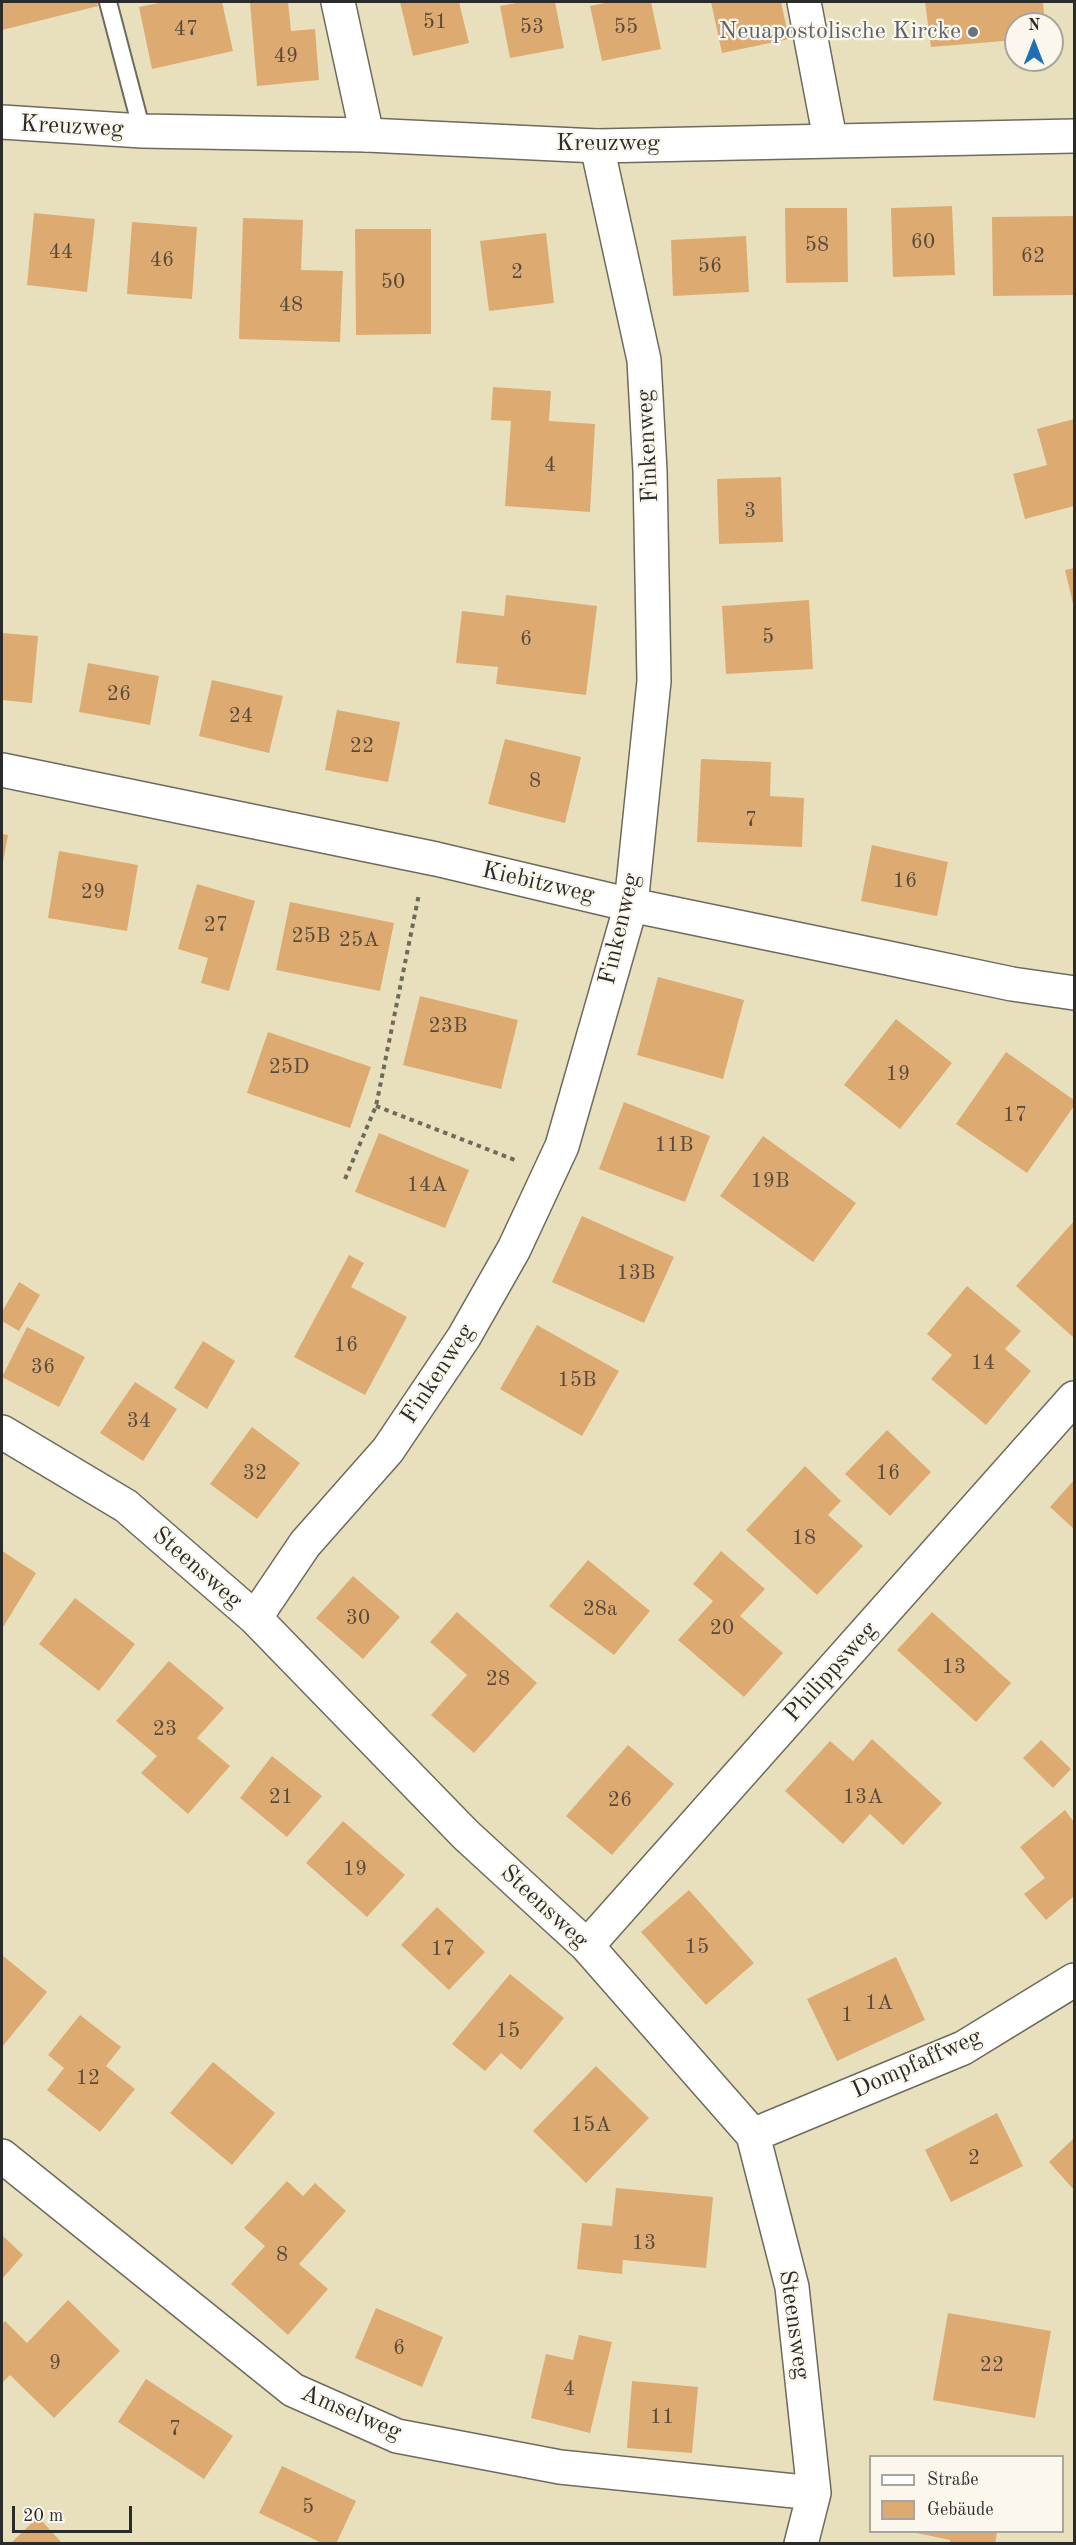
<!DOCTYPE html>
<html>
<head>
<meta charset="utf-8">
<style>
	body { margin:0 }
	#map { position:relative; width:1076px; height:2545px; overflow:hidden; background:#e8e0bc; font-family:"Old Standard TT",serif }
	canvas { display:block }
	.frame { position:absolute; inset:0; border:3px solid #2b2b2b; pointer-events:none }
	.legend { position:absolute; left:869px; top:2455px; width:195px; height:78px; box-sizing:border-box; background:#fbf7ec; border:2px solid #a8a59f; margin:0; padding:8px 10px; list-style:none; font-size:18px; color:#2b2b2b }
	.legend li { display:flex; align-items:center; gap:12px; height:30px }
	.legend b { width:30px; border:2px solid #a8a59f }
	.north { position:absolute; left:1004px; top:12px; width:60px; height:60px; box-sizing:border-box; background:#fbf7ec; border:2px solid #a8a59f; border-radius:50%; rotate:0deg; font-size:16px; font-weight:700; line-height:24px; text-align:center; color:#2b2b2b }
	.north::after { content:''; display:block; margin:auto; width:21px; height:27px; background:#1f6fb2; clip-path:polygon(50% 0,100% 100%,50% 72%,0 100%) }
	.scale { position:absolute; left:12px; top:2506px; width:120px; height:27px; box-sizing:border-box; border:3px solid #2b2b2b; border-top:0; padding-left:8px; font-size:18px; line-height:21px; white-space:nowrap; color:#2b2b2b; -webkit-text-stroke:4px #fbf7ec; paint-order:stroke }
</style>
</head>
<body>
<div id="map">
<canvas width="1076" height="2545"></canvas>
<div class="frame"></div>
<ul class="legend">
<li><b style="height:8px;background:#fff"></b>Straße</li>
<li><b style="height:16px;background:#ddab71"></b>Gebäude</li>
</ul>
<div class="north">N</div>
<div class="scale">20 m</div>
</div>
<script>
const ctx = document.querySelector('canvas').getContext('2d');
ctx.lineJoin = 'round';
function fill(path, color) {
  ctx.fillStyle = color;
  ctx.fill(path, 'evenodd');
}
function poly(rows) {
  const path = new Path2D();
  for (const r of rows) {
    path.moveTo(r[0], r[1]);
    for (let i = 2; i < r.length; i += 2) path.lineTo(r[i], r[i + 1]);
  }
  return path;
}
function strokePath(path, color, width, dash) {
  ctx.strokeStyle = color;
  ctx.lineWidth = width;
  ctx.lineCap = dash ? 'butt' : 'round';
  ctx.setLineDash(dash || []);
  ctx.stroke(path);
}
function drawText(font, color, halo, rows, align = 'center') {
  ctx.font = font + ' "Old Standard TT",serif';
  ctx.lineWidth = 4.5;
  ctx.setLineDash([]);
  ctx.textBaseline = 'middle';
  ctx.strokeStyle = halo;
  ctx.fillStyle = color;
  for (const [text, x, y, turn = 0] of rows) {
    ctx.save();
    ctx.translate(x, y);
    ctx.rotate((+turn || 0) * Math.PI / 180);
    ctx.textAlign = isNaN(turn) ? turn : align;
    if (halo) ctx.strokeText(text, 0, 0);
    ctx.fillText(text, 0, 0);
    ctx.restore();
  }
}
fill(poly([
	[2,2,97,2,98,6,2,30],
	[164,2,222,2,233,51,152,69,139,7],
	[250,2,288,2,291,31,315,29,319,80,257,86],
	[400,2,459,2,469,43,413,56],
	[522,2,555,2,564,48,510,58,500,6],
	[610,2,651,2,661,49,602,61,590,6],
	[711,2,781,2,789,39,722,53],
	[925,2,1043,2,1045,24,1016,24,1016,40,931,47],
	[952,206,955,275,893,277,891,208],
	[785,208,847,208,848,282,786,283],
	[34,213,95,219,87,292,27,285],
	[1074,216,1074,295,993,296,992,217],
	[243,218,303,220,301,270,343,271,340,342,239,339],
	[132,222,197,227,192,299,127,294],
	[355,229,431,229,431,334,356,335],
	[546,233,554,303,489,311,480,241],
	[746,236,749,292,673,296,671,240],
	[493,387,551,391,549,421,595,424,590,512,505,506,511,421,491,420],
	[1074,419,1074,506,1025,519,1013,474,1047,465,1037,429],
	[781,477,783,542,719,544,717,479],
	[1074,568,1074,608,1065,570],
	[506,595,597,606,586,695,496,684,498,667,456,663,462,611,504,616],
	[809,600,813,669,726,674,722,606],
	[2,633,38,636,32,703,2,700],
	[88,663,159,676,150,725,79,712],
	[212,680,283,696,269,753,199,736],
	[337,710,400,722,388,782,325,770],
	[505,739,581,757,565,823,488,804],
	[701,759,771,762,770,796,804,798,802,847,697,842],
	[2,834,8,835,3,862,2,862],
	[872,845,948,862,937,916,861,901],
	[59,851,138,865,127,931,48,918],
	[197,884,255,901,229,991,201,983,208,958,178,949],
	[290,902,394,923,380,991,276,970],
	[658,977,744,1000,723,1079,637,1055],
	[420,996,518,1020,501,1089,403,1065],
	[896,1019,952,1063,900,1129,844,1085],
	[268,1032,371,1067,350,1128,247,1093],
	[1006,1052,1074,1100,1074,1106,1027,1173,956,1124],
	[624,1102,710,1136,685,1202,599,1169],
	[379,1133,469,1170,445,1228,355,1192],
	[763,1136,856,1203,813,1262,720,1196],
	[582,1216,674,1257,644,1323,552,1282],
	[1074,1221,1074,1338,1016,1286],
	[349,1255,364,1263,351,1287,407,1317,365,1395,294,1357],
	[19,1282,40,1295,19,1331,2,1321,2,1312],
	[967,1286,1021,1331,1005,1349,1031,1371,986,1425,931,1379,952,1355,927,1334],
	[537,1325,619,1371,582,1436,500,1389],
	[27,1327,85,1357,59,1407,2,1377],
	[203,1341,235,1361,207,1409,174,1388],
	[135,1382,177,1409,143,1461,100,1433],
	[252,1427,300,1463,257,1519,210,1484],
	[887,1430,931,1472,890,1516,845,1474],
	[805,1466,841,1501,828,1515,863,1546,817,1595,746,1530],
	[1074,1480,1074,1529,1050,1507],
	[2,1551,36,1573,2,1629],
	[721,1551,765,1589,740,1616,783,1653,744,1697,678,1640,713,1601,693,1584],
	[588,1560,650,1611,614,1655,549,1606],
	[353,1576,400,1617,363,1659,316,1618],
	[75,1598,135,1644,99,1691,39,1644],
	[457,1612,537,1683,474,1753,431,1715,467,1675,430,1642],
	[932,1612,1011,1683,976,1722,897,1650],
	[169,1661,224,1708,197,1738,230,1766,188,1814,141,1773,157,1756,116,1721],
	[872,1739,942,1803,903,1845,870,1814,843,1844,785,1791,830,1741,853,1761],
	[1041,1740,1071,1769,1053,1788,1023,1758],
	[628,1745,674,1784,612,1855,566,1816],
	[272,1756,322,1796,287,1837,240,1798],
	[1065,1810,1074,1822,1074,1896,1046,1920,1024,1894,1045,1878,1020,1847],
	[343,1821,405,1875,367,1917,306,1863],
	[689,1890,754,1963,706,2005,641,1932],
	[437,1907,485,1952,449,1990,401,1945],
	[2,1955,47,1992,2,2047],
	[896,1957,925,2020,837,2061,807,1999],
	[510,1974,564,2018,521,2070,501,2053,485,2071,452,2044],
	[80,2015,121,2047,106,2066,135,2089,100,2132,47,2090,64,2068,48,2055],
	[213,2062,275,2113,232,2165,170,2113],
	[596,2066,649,2118,586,2183,533,2131],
	[997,2113,1023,2166,951,2202,925,2150],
	[1074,2138,1074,2190,1049,2162],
	[287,2181,303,2196,315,2183,346,2211,299,2264,328,2289,288,2335,231,2284,265,2246,244,2228],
	[616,2188,713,2197,706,2268,623,2260,622,2274,577,2269,582,2223,612,2226],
	[2,2235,23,2255,2,2279],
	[68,2300,120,2351,54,2418,10,2375,2,2383,2,2324,5,2321,27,2343],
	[376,2308,443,2337,422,2387,355,2358],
	[948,2313,1051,2331,1035,2418,933,2400],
	[579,2335,612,2342,590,2433,531,2418,546,2354,573,2360],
	[146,2379,233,2436,204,2479,118,2422],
	[632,2381,698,2387,692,2453,627,2448],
	[282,2466,356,2501,336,2544,324,2544,259,2513],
	[38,2517,63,2544,10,2544],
	[912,2532,997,2532,995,2544,950,2544,950,2540]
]), '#ddab71');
const lane = poly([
	[108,2,142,131]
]);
const street = poly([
	[338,2,367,135],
	[804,2,830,139],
	[2,770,436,859,631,905,888,958,1012,984,1074,993],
	[2,1432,126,1506,255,1618,466,1835,587,1946,753,2135,792,2287,814,2493,801,2544],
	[255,1618,305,1544,388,1450,464,1337,514,1249,562,1146,631,905,654,681,650,471,644,360,597,146],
	[587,1946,1074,1398],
	[753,2135,963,2048,1074,1980],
	[2,2156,293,2390,397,2436,560,2467,814,2493]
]);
const secondary = poly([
	[2,122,142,131,367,135,597,146,1074,136]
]);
strokePath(lane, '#6d6a5e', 20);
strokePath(street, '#6d6a5e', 36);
strokePath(secondary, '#6d6a5e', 36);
strokePath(poly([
	[376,1106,515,1160],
	[345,1179,376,1106,419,894]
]), '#6d6a5e', 4, [4.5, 4.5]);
strokePath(lane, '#fff', 16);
strokePath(street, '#fff', 33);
strokePath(secondary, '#fff', 33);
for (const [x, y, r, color] of [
	[973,32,6,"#6b7280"]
]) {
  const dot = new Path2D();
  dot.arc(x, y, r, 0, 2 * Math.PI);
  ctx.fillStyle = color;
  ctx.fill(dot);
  strokePath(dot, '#fbf7ec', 2);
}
drawText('21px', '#584b3c', null, [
	["51",435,22],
	["53",532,27],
	["55",626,27],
	["47",186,29],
	["49",286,56],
	["60",923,242],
	["58",817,245],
	["44",61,252],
	["62",1033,256],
	["46",162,260],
	["56",710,266],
	["2",517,272],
	["50",393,282],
	["48",291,305],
	["4",550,465],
	["3",750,511],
	["5",768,637],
	["6",526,639],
	["26",119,694],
	["24",241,716],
	["22",362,746],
	["8",535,781],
	["7",751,820],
	["16",905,881],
	["29",93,892],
	["27",216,925],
	["25B",311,936],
	["25A",359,940],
	["23B",448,1026],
	["25D",289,1067],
	["19",898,1074],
	["17",1015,1115],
	["11B",674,1145],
	["19B",770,1181],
	["14A",427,1185],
	["13B",636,1273],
	["16",346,1345],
	["14",983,1363],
	["36",43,1367],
	["15B",577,1380],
	["34",139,1421],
	["32",255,1473],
	["16",888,1473],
	["18",804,1538],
	["28a",600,1609],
	["30",358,1618],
	["20",722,1628],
	["13",954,1667],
	["28",498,1679],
	["23",165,1729],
	["21",281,1797],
	["13A",863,1797],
	["26",620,1800],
	["19",355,1869],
	["15",697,1947],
	["17",443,1949],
	["1A",879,2003],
	["1",847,2015],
	["15",508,2031],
	["12",88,2078],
	["15A",591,2125],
	["2",974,2158],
	["13",644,2243],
	["8",282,2255],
	["6",399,2348],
	["9",55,2363],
	["22",992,2365],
	["4",569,2389],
	["11",662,2417],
	["7",175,2429],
	["5",308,2507]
]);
drawText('24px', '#5b616d', '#fbf7ec', [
	["Neuapostolische Kircke",961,32]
], 'right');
drawText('24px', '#2b2b2b', '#fbf7ec', [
	["Kreuzweg",72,127,3],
	["Kreuzweg",608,144],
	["Finkenweg",648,446,-93],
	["Kiebitzweg",538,883,13],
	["Finkenweg",620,929,-77],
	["Finkenweg",438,1374,-57],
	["Steensweg",197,1568,41],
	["Philippsweg",831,1672,-48],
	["Steensweg",544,1907,43],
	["Dompfaffweg",917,2064,-24],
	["Steensweg",794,2325,82],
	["Amselweg",351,2413,23]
]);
</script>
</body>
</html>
